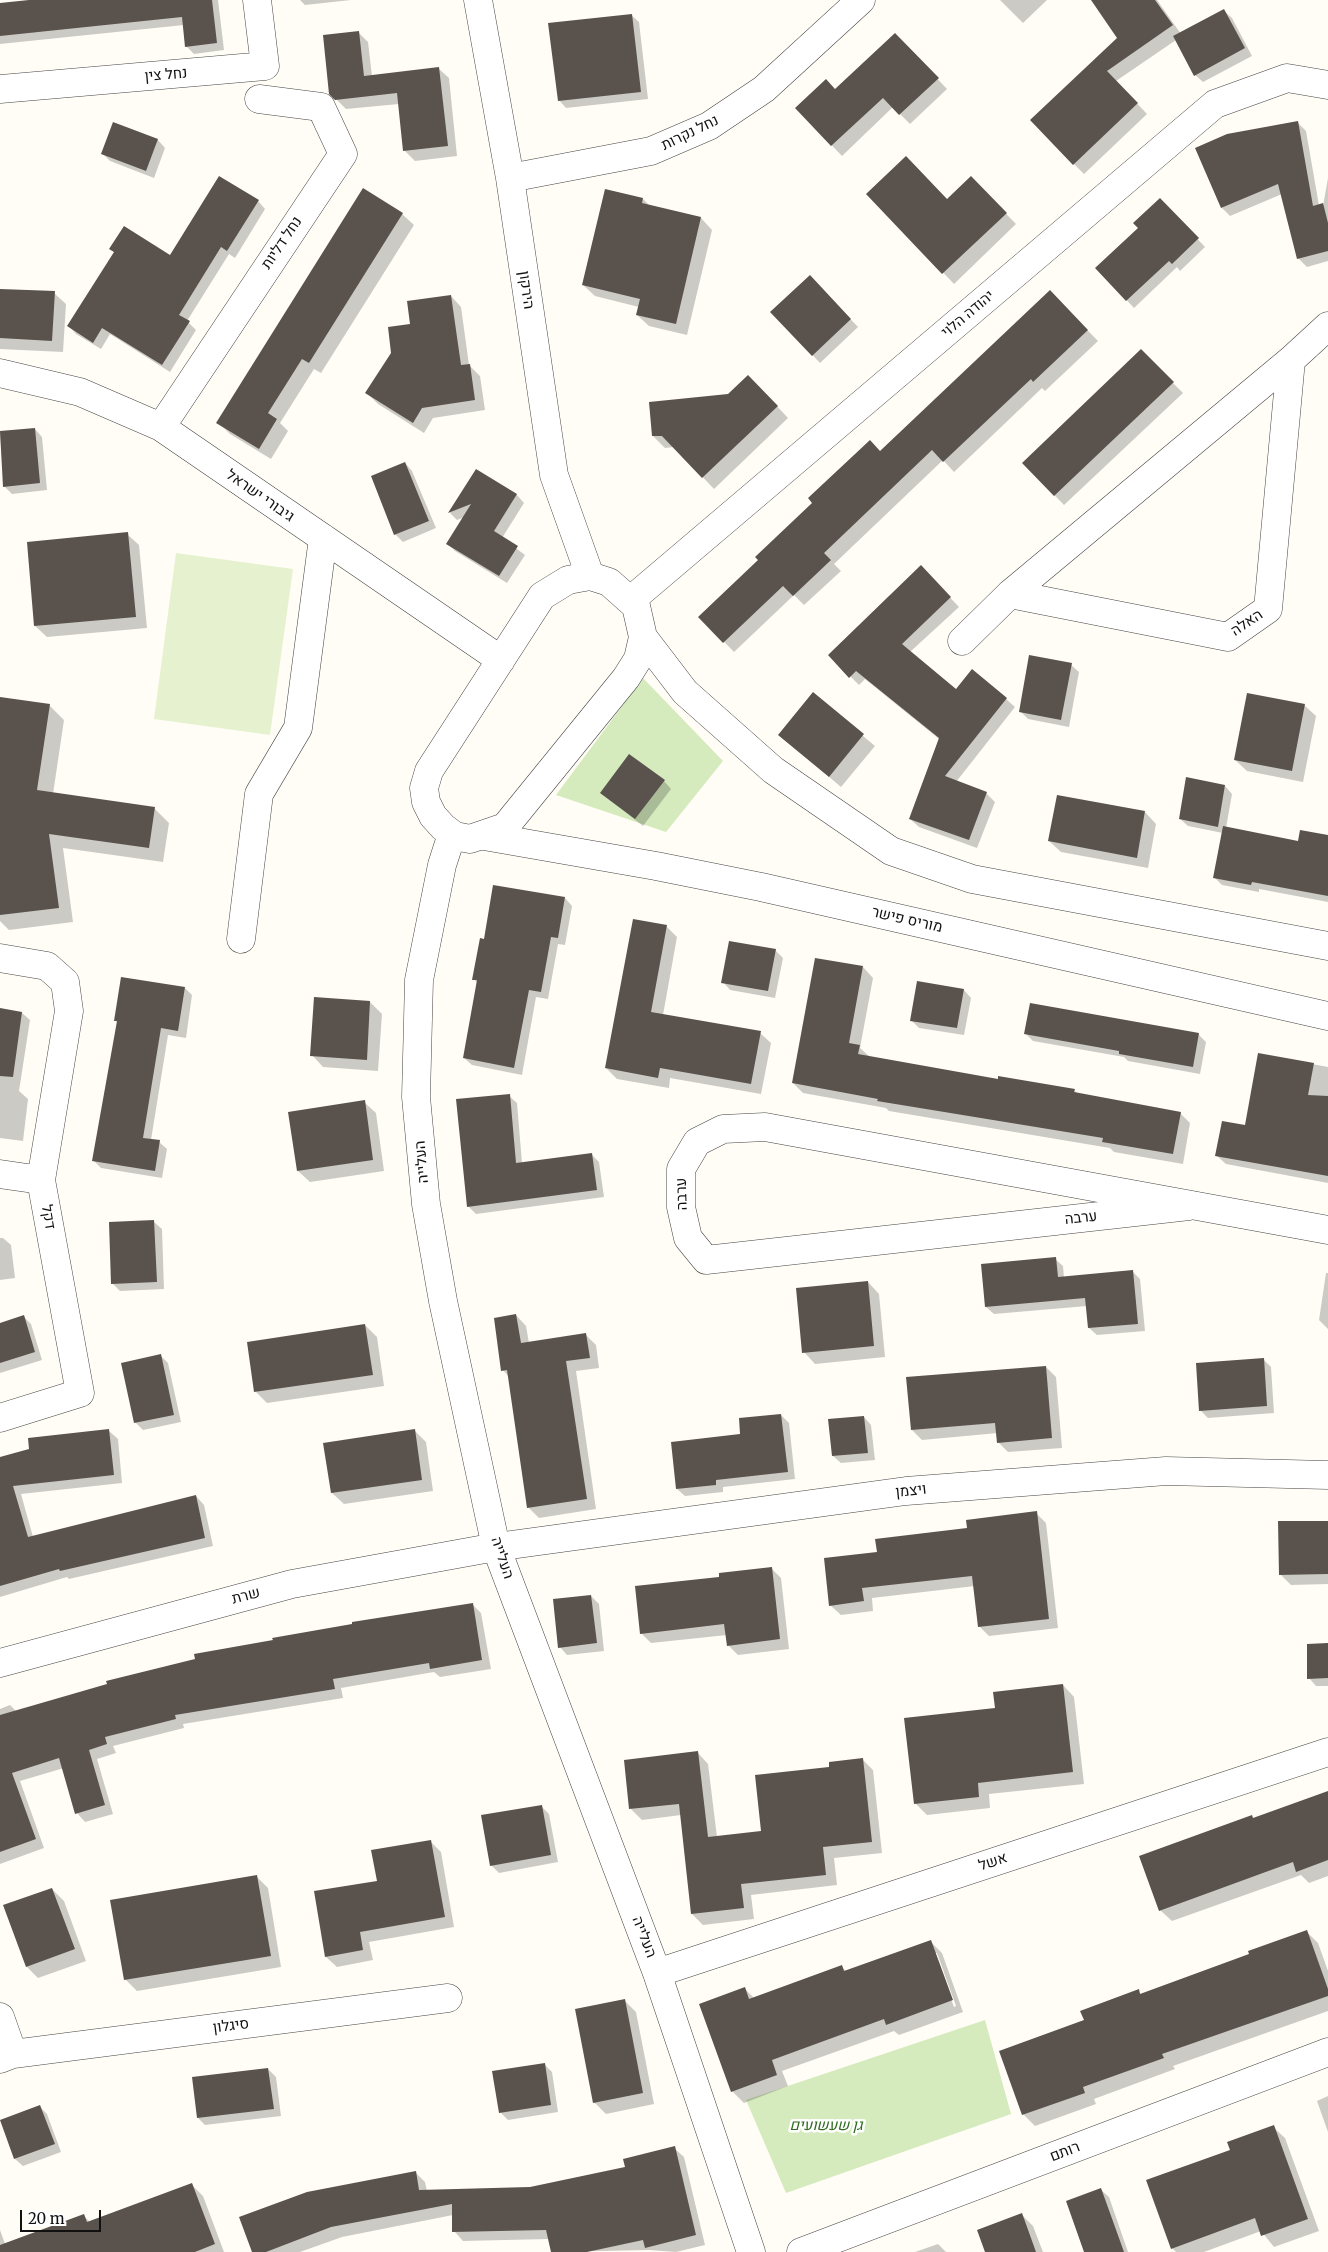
<!DOCTYPE html>
<html>
<head>
<meta charset="utf-8">
<style>
	body { margin:0 }
	#map { position:relative; width:1328px; height:2252px; overflow:hidden; background:#fffdf5; font-family:Merriweather,serif }
	canvas { display:block }
	.scale { position:absolute; left:20px; top:2210px; width:81px; height:22px; box-sizing:border-box; border:2px solid #111; border-top:0; padding-left:6px; font-size:15px; line-height:18px; white-space:nowrap; color:#111; -webkit-text-stroke:4px #fff; paint-order:stroke }
</style>
</head>
<body>
<div id="map">
<canvas width="1328" height="2252"></canvas>
<div class="scale">20 m</div>
</div>
<script>
const ctx = document.querySelector('canvas').getContext('2d');
ctx.lineJoin = 'round';
function fill(path, color) {
  ctx.fillStyle = color;
  ctx.fill(path, 'evenodd');
}
function poly(rows) {
  const path = new Path2D();
  for (const r of rows) {
    path.moveTo(r[0], r[1]);
    for (let i = 2; i < r.length; i += 2) path.lineTo(r[i], r[i + 1]);
  }
  return path;
}
function strokePath(path, color, width, dash) {
  ctx.strokeStyle = color;
  ctx.lineWidth = width;
  ctx.lineCap = dash ? 'butt' : 'round';
  ctx.setLineDash(dash || []);
  ctx.stroke(path);
}
function drawText(font, color, halo, rows, align = 'center') {
  ctx.font = font + ' Merriweather,Heebo,serif';
  ctx.lineWidth = 5;
  ctx.setLineDash([]);
  ctx.textBaseline = 'middle';
  ctx.strokeStyle = halo;
  ctx.fillStyle = color;
  for (const [text, x, y, turn = 0] of rows) {
    ctx.save();
    ctx.translate(x, y);
    ctx.rotate((+turn || 0) * Math.PI / 180);
    ctx.textAlign = isNaN(turn) ? turn : align;
    if (halo) ctx.strokeText(text, 0, 0);
    ctx.fillText(text, 0, 0);
    ctx.restore();
  }
}
fill(poly([
	[643,678,723,761,666,832,556,795],
	[985,2020,1011,2114,786,2193,746,2100]
]), '#d5ebbd');
fill(poly([
	[176,553,293,569,270,735,154,719]
]), '#e6f2cf');
fill(poly([
	[52,0,218,0,224,50,194,54,186,46,184,25,0,44,0,6],
	[300,0,351,0,305,5],
	[1000,0,1047,0,1023,23],
	[1106,0,1157,0,1181,34,1224,11,1232,18,1252,56,1203,82,1195,75,1176,40,1116,81,1147,114,1084,174,1074,164,1119,38],
	[631,15,639,22,648,99,566,108,559,100],
	[358,32,368,42,372,76,439,69,449,78,457,156,415,161,405,151,399,104,346,109,330,93],
	[905,44,947,89,910,124,893,107,842,156,796,108,835,90],
	[114,123,158,140,165,148,154,178,110,161,102,153],
	[1298,123,1306,131,1321,217,1328,178,1328,261,1307,267,1298,258,1282,194,1230,216,1222,208],
	[981,188,1016,224,954,284,868,194,947,200],
	[643,199,650,206,701,218,712,230,687,335,649,326,637,315,639,307,595,296,583,285],
	[1160,199,1205,247,1180,271,1177,267,1134,308,1097,268,1139,228],
	[258,201,265,209,235,258,229,254,187,321,196,330,170,372,110,334,101,349,76,334,69,326,170,256],
	[402,214,414,225,321,373,314,369,280,423,288,431,271,459,230,434,218,422],
	[810,277,858,327,820,363,772,312],
	[0,290,54,293,66,304,63,352,0,349],
	[1050,292,1098,341,1045,391,1042,388,954,472,943,460,834,564,841,571,804,605,794,595,734,652,700,617,880,452],
	[451,296,461,307,469,365,480,376,485,410,433,418,424,433,378,404,367,393,412,325],
	[1141,351,1183,393,1064,505,1023,463],
	[760,388,788,418,714,489,674,447,665,448,653,436,729,396],
	[35,429,42,437,47,490,12,494,4,486,0,432],
	[405,463,412,471,436,528,403,542,395,534],
	[477,470,517,495,524,503,502,538,525,555,507,583,455,551,448,544,465,517,457,520,450,513],
	[127,534,139,545,147,628,47,637,35,626],
	[921,567,959,607,910,652,956,690,1006,699,1015,707,956,782,986,793,995,802,977,848,919,827,910,819,939,739,865,679,859,685,829,655],
	[1071,665,1079,672,1069,727,1028,719,1020,711],
	[813,694,875,746,841,787,780,735],
	[0,698,49,705,64,720,53,794,154,808,169,823,163,862,63,848,73,922,9,930,0,921],
	[1304,705,1316,716,1303,782,1247,771,1235,760],
	[664,781,671,789,643,826,601,793],
	[1225,786,1232,794,1226,828,1299,842,1328,836,1328,902,1259,889,1259,892,1222,885,1215,878,1223,833,1188,826,1180,819],
	[1145,812,1156,824,1148,868,1061,852,1049,841],
	[565,898,572,906,565,945,558,944,548,999,536,997,522,1075,472,1065,464,1058,477,983,474,979,485,940],
	[666,926,677,937,663,1015,760,1033,771,1043,761,1094,670,1078,669,1088,617,1079,606,1068],
	[775,950,783,958,775,998,730,990,723,982],
	[863,967,873,978,860,1048,870,1057,999,1080,1074,1090,1079,1095,1180,1113,1190,1123,1183,1164,1114,1152,1110,1148,889,1111,886,1108,803,1093,793,1083],
	[185,988,192,995,186,1038,168,1035,151,1140,159,1142,167,1149,162,1178,101,1168,94,1161,118,1023,115,1020],
	[964,990,971,998,964,1035,919,1028,911,1020],
	[370,1002,382,1014,378,1071,323,1067,312,1055],
	[0,1010,22,1013,30,1020,19,1091,28,1099,23,1141,0,1138],
	[1026,1034,1198,1034,1206,1042,1200,1074,1128,1061,1124,1057,1033,1041],
	[1259,1054,1328,1067,1328,1183,1226,1164,1217,1156,1246,1127],
	[509,1096,517,1103,522,1163,591,1154,599,1162,604,1197,476,1214,469,1207],
	[364,1102,376,1113,384,1171,310,1182,298,1171],
	[154,1222,162,1229,164,1289,120,1291,112,1283],
	[0,1238,3,1238,11,1245,15,1278,0,1280],
	[1055,1259,1063,1266,1064,1278,1132,1271,1140,1279,1145,1331,1097,1335,1089,1328,1087,1306,994,1314,986,1307],
	[1326,1273,1328,1273,1328,1329,1319,1320],
	[868,1282,879,1294,885,1357,815,1364,804,1352],
	[516,1315,526,1326,529,1343,586,1335,596,1345,599,1368,576,1371,596,1509,539,1518,528,1507,509,1377,503,1370],
	[24,1317,31,1324,42,1360,0,1373,0,1324],
	[365,1325,377,1337,384,1386,267,1403,256,1392],
	[160,1355,168,1363,181,1422,143,1430,136,1423,122,1364],
	[1263,1359,1271,1367,1274,1413,1208,1418,1200,1410],
	[1046,1367,1056,1377,1062,1448,1008,1452,998,1442,998,1433,922,1440,912,1430],
	[781,1415,789,1423,795,1479,723,1487,723,1492,685,1496,677,1489,742,1435],
	[864,1417,871,1425,875,1460,841,1463,833,1456],
	[414,1430,426,1442,433,1491,344,1504,332,1493,325,1444],
	[109,1431,118,1439,122,1483,21,1494,33,1537,196,1496,204,1505,213,1546,69,1579,67,1577,0,1597,0,1459],
	[1036,1513,1046,1523,1058,1628,989,1636,979,1626,975,1586,872,1598,873,1611,841,1615,830,1605,878,1553],
	[1328,1522,1328,1584,1291,1585,1280,1574],
	[771,1568,781,1578,789,1649,738,1655,728,1645,727,1635,651,1643,641,1633,720,1578],
	[591,1596,599,1604,604,1651,567,1655,560,1647],
	[472,1604,481,1613,491,1669,440,1677,434,1672,341,1688,343,1698,183,1724,184,1728,113,1746,116,1753,97,1759,113,1814,85,1822,77,1813,64,1768,20,1781,44,1848,0,1864,0,1709,10,1705,16,1711],
	[1328,1645,1328,1686,1316,1686,1309,1678],
	[1063,1685,1074,1697,1084,1784,989,1794,990,1808,927,1815,915,1803,996,1709],
	[698,1753,708,1764,717,1837,763,1832,831,1769,862,1759,873,1770,882,1853,834,1858,837,1885,751,1895,754,1919,703,1925,692,1914,681,1815,642,1820,631,1809,625,1761],
	[1328,1792,1328,1876,1309,1883,1301,1875,1172,1921,1160,1910,1254,1819],
	[541,1806,549,1814,558,1862,499,1873,491,1865],
	[431,1842,441,1852,454,1927,369,1942,373,1960,337,1967,326,1957,315,1892,378,1882],
	[256,1876,268,1888,281,1967,137,1991,125,1979],
	[52,1889,64,1901,86,1961,38,1978,27,1967],
	[1306,1931,1318,1943,1328,1971,1328,2011,1173,2066,1175,2069,1094,2099,1096,2104,1035,2126,1024,2115,1001,2052,1085,2021,1138,1991,1142,1995,1251,1955],
	[930,1941,942,1953,963,2012,899,2035,894,2031,782,2071,788,2086,744,2103,732,2091,745,1989,754,1998,842,1967,846,1971],
	[934,1953,937,1953,956,2006,954,2007],
	[624,2000,636,2012,654,2104,606,2114,594,2102],
	[544,2064,552,2072,558,2112,508,2120,500,2112],
	[268,2069,276,2077,281,2116,205,2125,198,2118],
	[1328,2096,1328,2132,1317,2101],
	[39,2106,47,2114,61,2152,23,2166,15,2159,1,2121],
	[1273,2127,1285,2138,1319,2231,1274,2247,1261,2231,1204,2252,1176,2252,1172,2248,1231,2151],
	[674,2148,684,2157,705,2245,676,2252,649,2250,552,2252,549,2239,463,2241,454,2231,453,2215,342,2237,300,2252,253,2252,415,2172,425,2182,427,2191,531,2188,627,2168],
	[192,2185,203,2196,224,2252,30,2252,84,2216,90,2222],
	[1101,2190,1109,2197,1128,2252,1085,2252],
	[1022,2215,1033,2226,1043,2252,986,2252],
	[0,2230,8,2252,0,2252],
	[938,2244,946,2252,915,2252]
]), '#0003');
fill(poly([
	[29,0,212,0,217,43,185,47,182,17,0,36,0,3],
	[1091,0,1155,0,1173,25,1107,71,1138,103,1073,165,1030,120,1117,38],
	[1224,9,1245,48,1194,76,1173,36],
	[632,14,641,92,558,101,548,23],
	[359,31,364,76,439,67,448,146,403,151,397,93,335,100,329,94,323,35],
	[895,33,939,78,899,115,883,98,831,146,795,108,826,79,835,89],
	[1298,121,1313,206,1323,203,1328,223,1328,251,1297,259,1278,184,1221,208,1195,148,1227,134],
	[113,122,158,139,146,171,101,154],
	[906,156,947,199,971,176,1007,213,942,274,866,194],
	[219,176,259,200,227,251,221,247,179,315,190,321,162,365,102,328,93,343,67,326,114,252,109,249,124,226,170,255],
	[363,188,403,213,309,363,302,359,268,413,277,419,259,449,216,423],
	[605,189,643,198,642,203,701,217,676,324,636,315,640,299,582,285],
	[1160,198,1199,238,1172,264,1169,261,1126,301,1095,268,1138,228,1133,223],
	[810,275,851,319,812,356,770,312],
	[0,289,55,291,52,341,0,338],
	[1050,290,1088,330,1033,382,1031,379,943,462,932,450,824,553,831,560,793,596,783,586,723,643,698,617,758,560,755,557,812,503,808,498,870,440,880,451],
	[451,295,461,365,470,364,475,400,422,408,413,423,365,393,391,353,388,327,410,324,407,301],
	[1141,349,1174,382,1054,496,1022,463],
	[748,375,778,406,702,478,662,436,652,436,649,402,728,394],
	[35,428,40,483,3,487,0,431],
	[405,462,429,521,394,535,371,476],
	[476,469,517,494,494,531,518,546,499,576,446,544,471,504,448,513],
	[128,532,136,617,34,626,27,542],
	[921,565,951,597,902,644,956,689,972,669,1007,698,945,776,987,792,969,840,909,819,939,738,856,671,849,678,828,655],
	[1029,655,1072,663,1061,720,1019,712],
	[813,692,864,734,829,777,778,735],
	[1247,693,1305,704,1292,771,1234,760],
	[0,697,50,704,37,790,155,807,149,848,49,834,59,908,0,915],
	[629,754,665,780,635,819,600,793],
	[1186,777,1225,785,1218,827,1179,819],
	[1057,795,1145,811,1137,858,1048,841],
	[1223,826,1298,841,1300,830,1328,835,1328,896,1252,882,1251,885,1213,878],
	[493,885,565,897,558,938,551,937,541,992,529,990,514,1068,463,1058,477,980,472,980,480,938,484,939],
	[633,919,667,925,651,1012,761,1031,751,1084,660,1068,658,1078,605,1068],
	[729,941,776,949,768,991,721,983],
	[815,958,863,966,849,1043,860,1045,858,1054,998,1079,998,1076,1075,1089,1074,1092,1181,1112,1173,1154,1102,1142,1103,1138,877,1101,878,1099,792,1083],
	[121,977,185,987,178,1031,161,1028,143,1138,160,1140,155,1171,92,1161,117,1021,114,1021],
	[917,981,964,989,957,1028,910,1021],
	[314,997,370,1001,367,1060,310,1056],
	[1030,1003,1199,1033,1193,1067,1119,1054,1119,1051,1024,1034],
	[0,1008,22,1012,13,1077,0,1076],
	[1258,1053,1314,1063,1308,1095,1328,1096,1328,1176,1215,1156,1222,1121,1245,1125],
	[510,1094,516,1163,592,1153,597,1190,467,1207,456,1099],
	[365,1100,373,1160,297,1171,288,1112],
	[154,1220,157,1282,111,1284,109,1222],
	[1056,1257,1058,1277,1133,1270,1138,1324,1088,1328,1085,1298,985,1307,981,1264],
	[868,1281,874,1346,802,1353,796,1288],
	[516,1314,521,1343,586,1333,590,1358,566,1361,587,1499,527,1508,507,1370,501,1371,494,1318],
	[24,1315,35,1352,0,1363,0,1323],
	[365,1324,373,1375,254,1392,247,1342],
	[161,1354,174,1415,134,1423,121,1363],
	[1264,1358,1267,1406,1199,1411,1196,1363],
	[1046,1366,1052,1438,997,1443,995,1423,911,1430,906,1377],
	[781,1414,788,1472,716,1480,716,1485,676,1489,671,1442,740,1434,739,1418],
	[864,1416,868,1453,832,1456,828,1419],
	[109,1429,114,1475,13,1486,28,1537,196,1495,205,1538,60,1571,59,1569,0,1586,0,1457,29,1449,28,1438],
	[415,1429,422,1480,331,1493,323,1443],
	[1037,1511,1049,1619,978,1627,972,1576,862,1588,864,1601,829,1606,824,1558,877,1552,875,1539,967,1528,966,1520],
	[1278,1521,1328,1521,1328,1574,1279,1575],
	[772,1567,780,1639,727,1646,724,1624,640,1634,635,1586,719,1577,719,1573],
	[591,1595,597,1643,558,1648,553,1599],
	[473,1603,482,1660,430,1669,429,1663,333,1679,335,1689,175,1715,176,1719,105,1737,107,1744,89,1750,105,1805,75,1814,59,1758,12,1773,36,1839,0,1852,0,1715,107,1684,106,1681,195,1659,194,1654,273,1640,272,1638,352,1624,352,1622],
	[1328,1643,1328,1678,1307,1679,1307,1644],
	[1063,1684,1073,1772,978,1783,979,1797,914,1804,904,1718,995,1708,993,1692],
	[698,1751,708,1837,761,1831,755,1775,829,1767,829,1762,863,1758,872,1842,823,1847,826,1875,741,1884,744,1908,691,1914,679,1804,629,1809,624,1760],
	[1328,1791,1328,1860,1296,1872,1293,1862,1159,1911,1139,1856,1252,1815,1253,1818],
	[542,1805,551,1855,490,1866,481,1815],
	[431,1840,445,1917,360,1932,363,1950,325,1957,314,1891,377,1881,371,1850],
	[257,1875,271,1956,124,1980,110,1900],
	[52,1888,75,1949,26,1967,3,1905],
	[1307,1930,1328,1989,1328,1996,1162,2054,1164,2058,1083,2087,1085,2093,1022,2115,999,2051,1084,2020,1080,2011,1139,1989,1140,1994,1249,1954,1248,1951],
	[931,1940,953,2000,886,2025,884,2019,772,2060,777,2075,731,2092,699,2004,745,1987,749,1999,842,1965,844,1971],
	[625,1999,643,2093,593,2103,575,2009],
	[545,2063,551,2105,499,2113,492,2071],
	[268,2068,274,2109,197,2118,192,2077],
	[40,2105,55,2144,14,2159,0,2120],
	[1274,2125,1308,2219,1261,2236,1255,2218,1171,2249,1146,2180,1230,2150,1227,2142],
	[675,2146,696,2235,645,2248,643,2240,587,2252,551,2252,546,2230,452,2232,452,2204,331,2227,266,2252,252,2252,239,2217,307,2192,416,2171,419,2190,530,2187,625,2167,623,2159],
	[192,2183,215,2244,195,2252,0,2252,0,2245,84,2214,87,2222],
	[1101,2188,1124,2252,1084,2252,1066,2201],
	[1022,2213,1036,2252,985,2252,977,2230]
]), '#5a524d');
const minor = poly([
	[478,0,510,178,554,475,590,576],
	[0,89,265,66,257,0],
	[510,178,651,151,709,126,764,89,861,0],
	[0,373,80,392,161,427,501,660],
	[161,427,343,154,321,107,259,99],
	[590,576,609,582,636,606,643,637,638,659,626,678,505,827,470,839,455,836,443,827,433,816,426,802,424,788,429,771,542,596,568,580,590,576],
	[1010,594,1228,637,1268,609,1291,360],
	[631,600,1215,104,1287,78,1328,85],
	[643,637,685,692,773,770,891,851,972,879,1328,946],
	[962,641,1010,594,1291,360,1328,326],
	[452,834,442,865,419,980,416,1097,426,1204,443,1301,496,1547,657,1973,751,2252],
	[484,836,656,866,761,887,1328,1016],
	[241,939,259,794,298,728,323,538],
	[0,958,47,966,65,982,69,1011,41,1180,80,1393,0,1418],
	[0,1174,41,1180],
	[1189,1206,706,1260,688,1238,681,1207,681,1169,697,1142,723,1129,765,1127,1328,1230],
	[0,1663,292,1584,496,1547,906,1491,1166,1471,1328,1475],
	[657,1973,1328,1752],
	[0,2017,13,2054],
	[0,2059,13,2054,448,1998],
	[801,2252,1328,2052]
]);
strokePath(minor, '#444', 29);
strokePath(minor, '#fff', 28);
drawText('15px', '#111', '#fff', [
	["נחל צין",166,75,-5],
	["נחל נקרות",690,133,-26],
	["נחל דליות",282,243,-56],
	["הירקון",526,290,82],
	["יהודה הלוי",968,314,-40],
	["גיבורי ישראל",260,496,35],
	["האלה",1247,623,-34],
	["מוריס פישר",907,920,13],
	["העלייה",422,1162,-95],
	["ערבה",682,1194,-92],
	["דקל",48,1217,80],
	["ערבה",1081,1218,-6],
	["ויצמן",911,1491,-6],
	["העלייה",502,1558,72],
	["שרת",246,1596,-15],
	["אשל",993,1862,-18],
	["העלייה",644,1937,69],
	["סיגלון",231,2026,-7],
	["רותם",1065,2152,-21]
]);
drawText('italic 15px', '#2f6b1f', '#fff', [
	["גן שעשועים",826,2126]
]);
</script>
</body>
</html>
